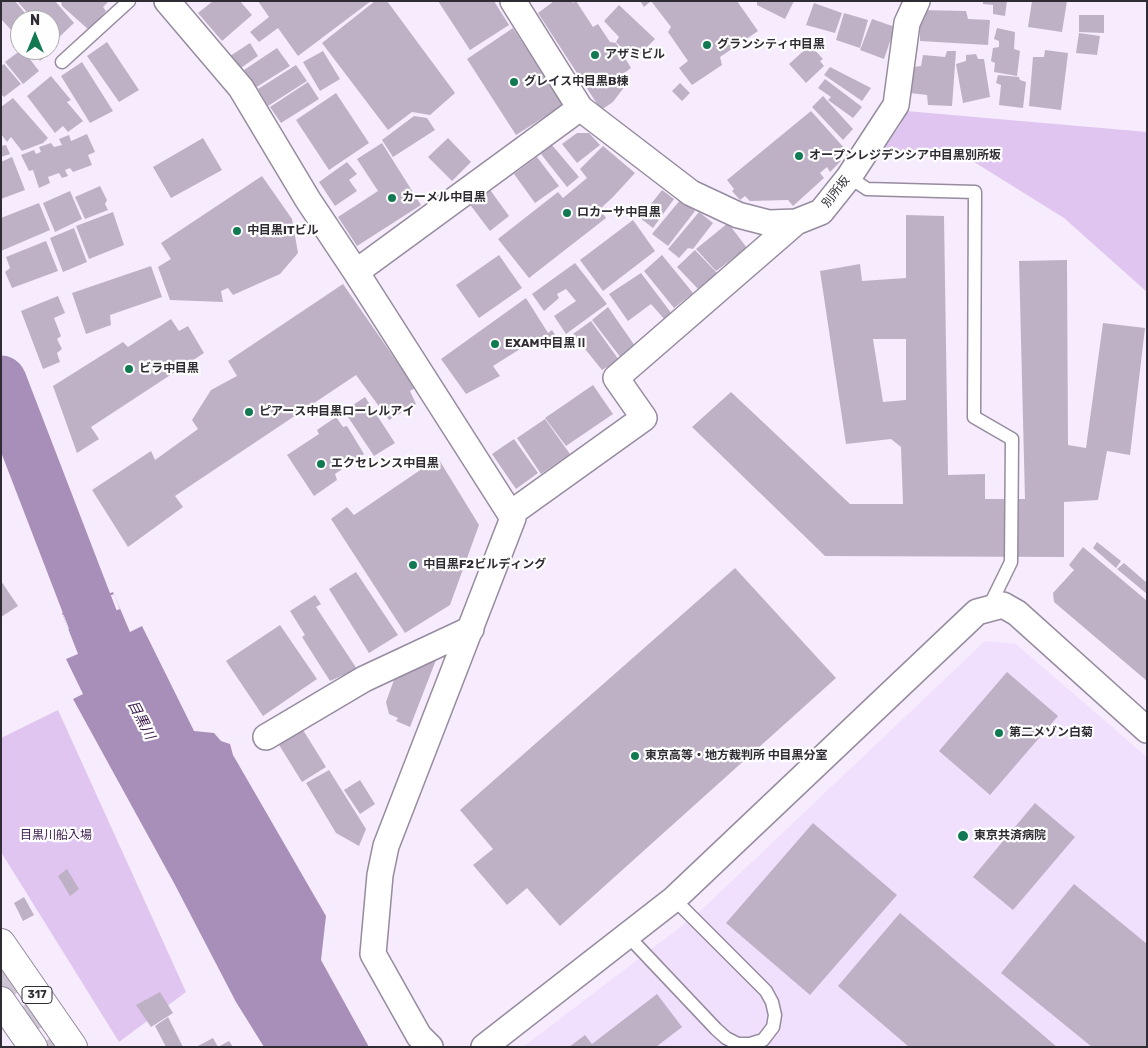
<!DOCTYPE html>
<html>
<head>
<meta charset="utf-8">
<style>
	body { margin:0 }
	#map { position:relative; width:1148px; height:1048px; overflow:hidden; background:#f6ecfd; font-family:Rubik,sans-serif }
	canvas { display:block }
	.frame { position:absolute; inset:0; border:2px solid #302c34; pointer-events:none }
	.north { position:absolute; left:10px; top:10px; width:50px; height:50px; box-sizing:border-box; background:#fefefe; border:1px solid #acaaad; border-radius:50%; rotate:0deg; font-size:14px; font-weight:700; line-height:20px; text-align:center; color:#302c34 }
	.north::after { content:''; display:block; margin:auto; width:18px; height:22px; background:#127a53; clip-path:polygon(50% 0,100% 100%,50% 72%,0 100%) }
</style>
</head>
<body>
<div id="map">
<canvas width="1148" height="1048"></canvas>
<div class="frame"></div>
<div class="north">N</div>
</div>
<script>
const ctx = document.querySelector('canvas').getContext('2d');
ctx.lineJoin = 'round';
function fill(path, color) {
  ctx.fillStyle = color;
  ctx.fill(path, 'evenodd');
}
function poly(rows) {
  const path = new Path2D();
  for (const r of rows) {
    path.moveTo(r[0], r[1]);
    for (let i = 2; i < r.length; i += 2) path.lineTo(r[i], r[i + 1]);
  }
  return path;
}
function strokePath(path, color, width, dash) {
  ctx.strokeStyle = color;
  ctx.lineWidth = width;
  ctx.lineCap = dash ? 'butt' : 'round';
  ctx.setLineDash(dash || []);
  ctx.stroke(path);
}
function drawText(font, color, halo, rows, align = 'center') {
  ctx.font = font + ' Rubik,"Noto Sans JP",sans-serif';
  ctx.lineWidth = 4.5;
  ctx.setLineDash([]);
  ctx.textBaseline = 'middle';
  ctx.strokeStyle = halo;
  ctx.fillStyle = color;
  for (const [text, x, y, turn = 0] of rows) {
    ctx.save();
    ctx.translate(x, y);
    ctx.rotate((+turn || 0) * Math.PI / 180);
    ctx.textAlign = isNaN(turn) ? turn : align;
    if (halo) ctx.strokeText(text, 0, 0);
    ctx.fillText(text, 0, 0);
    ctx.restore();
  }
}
fill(poly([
	[985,641,1016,644,1147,757,1147,1047,523,1047,696,915]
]), '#f1e0fd');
fill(poly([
	[906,111,1147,132,1147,292,1064,218,971,160,881,153,901,124],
	[58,710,186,992,119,1042,1,852,1,738]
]), '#e0c5f1');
fill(poly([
	[113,592,130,632,142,626,194,731,214,733,221,741,230,744,233,755,244,774,326,916,321,960,369,1047,264,1047,236,1002,174,883,73,699,83,694,66,659,78,654,62,613]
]), '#a88fb9');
fill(poly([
	[114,594,120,609,68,629,63,615]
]), '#f6ecfd');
strokePath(poly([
	[1,381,103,646,115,668]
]), '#a88fb9', 51);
fill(poly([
	[1,1,15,1,29,18,26,20,20,20,20,26,13,32,1,19],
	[17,1,55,1,74,23,54,42,50,38,50,20,34,20],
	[61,1,109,1,103,7,106,11,89,30,62,6],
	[213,1,240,1,252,15,222,41,198,13],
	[258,1,371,1,298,56,278,28,259,42,250,32,269,17],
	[375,1,387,1,455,93,430,115,412,112,388,130,322,43],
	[438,1,494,1,509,25,470,50],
	[554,1,572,1,573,3,576,1,593,27,598,24,610,42,616,43,631,68,623,74,628,82,613,102,601,110,538,13],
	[640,1,737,1,758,31,720,57,722,65,692,85,679,68,688,61,668,32,671,27,651,1,644,7],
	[757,1,794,1,785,19,757,5],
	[983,1,1007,1,1005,16,993,14,993,5,983,4],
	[1032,1,1067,1,1062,32,1028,27],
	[814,3,842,13,835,33,806,25],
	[619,5,655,39,634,60,616,42,619,37,604,21],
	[920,10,966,11,968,19,990,20,988,45,920,41],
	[844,13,868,20,860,48,836,40],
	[1079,15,1104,15,1104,33,1079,32],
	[872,19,895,27,884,59,860,50],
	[513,28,563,105,516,135,467,59],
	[997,28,1015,32,1014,49,1020,51,1017,76,994,72,995,63,991,61,993,48,999,47,999,41,994,39],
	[1079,33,1100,36,1097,55,1076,53],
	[107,42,139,90,119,102,87,56],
	[250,43,258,56,238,70,230,56],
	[50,44,54,49,40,61,31,50,50,50],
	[810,45,823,59,820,61,824,66,806,83,789,64],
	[277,48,290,66,255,88,244,70],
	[21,50,23,50,39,71,23,84,5,62],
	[1045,50,1068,53,1061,110,1029,106,1033,57,1044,57],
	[323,51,340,79,320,91,303,62],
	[947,51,956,51,952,106,928,105,927,95,910,93,913,67,921,66,923,55,945,57],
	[976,54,978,59,984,59,990,97,963,103,956,64,966,61,966,55],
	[82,62,113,111,90,123,61,76],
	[4,64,21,84,4,97,1,94,1,66],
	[296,65,307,81,268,106,258,89],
	[830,67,871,88,862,101,824,75],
	[998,75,1019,77,1020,80,1026,82,1023,108,999,105,1001,85,996,83],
	[51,76,71,100,67,102,83,121,68,132,63,126,55,133,27,96],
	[825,79,862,107,853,118,828,100,831,97,818,88],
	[308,82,319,99,281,123,270,107],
	[680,83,690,93,682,101,672,91],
	[336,93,369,143,329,170,296,120],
	[823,96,853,129,843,140,812,107],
	[13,98,48,138,43,143,22,151,11,137,7,142,1,134,1,107],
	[811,111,846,150,840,162,830,172,827,167,820,173,824,178,793,206,788,200,750,201,745,196,740,200,732,191,734,189,727,180],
	[414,116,427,118,435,130,393,157,382,140],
	[577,133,589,133,600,145,577,163,562,144],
	[87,134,95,152,88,155,92,165,73,172,70,168,65,170,68,176,62,178,59,173,48,177,50,183,39,188,33,170,29,171,21,155,34,150,36,154,41,152,39,147,51,143,54,147,62,145,59,139,69,135,71,141],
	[203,138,222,170,171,198,153,167],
	[448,138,471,162,452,181,428,157],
	[382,143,421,205,357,246,338,217,378,191,357,159],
	[6,145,10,154,1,157,1,146],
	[552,145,579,177,567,187,541,154],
	[603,146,635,173,613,197,600,209,606,218,529,278,498,239,558,192,563,198,587,178,580,169],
	[12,157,25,190,1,199,1,162],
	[537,157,559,186,535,203,514,174],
	[347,162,357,174,349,180,357,191,335,206,319,182],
	[262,176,292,219,298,253,280,274,233,295,228,288,221,291,223,302,170,300,158,267,171,259,161,243],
	[100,186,107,200,105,204,108,210,85,219,75,197],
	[488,187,509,216,490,231,468,202],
	[662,190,674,199,653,228,640,218],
	[70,191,82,219,55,232,43,203],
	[681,199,695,211,668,246,652,234],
	[39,203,50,230,1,251,1,218],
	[113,212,124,245,89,259,76,226],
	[699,212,713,223,693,249,688,248,679,258,668,249],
	[906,215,944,216,948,475,985,474,985,499,1025,499,1019,261,1067,260,1068,445,1086,448,1103,323,1145,328,1130,455,1107,451,1098,500,1064,502,1064,557,825,556,692,427,731,392,850,504,903,504,901,447,891,439,846,444,820,271,860,264,862,281,906,278],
	[873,339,906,339,906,400,883,402],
	[633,220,655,251,603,291,580,260],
	[728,223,747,248,716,271,696,249],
	[74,228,87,262,63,272,50,238],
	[46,241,58,271,12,288,5,272,10,268,6,257],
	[695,250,718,274,701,292,677,267],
	[499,255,522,288,479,318,456,285],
	[662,255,693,293,674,308,644,271],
	[575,263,607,304,566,334,554,316,576,301,566,289,557,294,559,298,544,311,532,294],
	[151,266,162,297,110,315,111,325,86,334,72,293],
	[641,273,672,314,665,320,651,304,628,321,609,294],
	[343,284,415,388,410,391,416,404,389,420,356,375,175,496,183,507,128,547,92,490,151,451,155,460,198,429,192,420,211,390,237,376,228,361],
	[58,296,65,313,54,318,61,336,57,339,62,349,57,353,60,362,43,369,21,311],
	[526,298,548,333,552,330,558,339,544,349,536,339,493,366,500,376,466,394,441,359],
	[608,307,635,346,626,351,628,354,621,358,592,320],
	[171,319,179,331,188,326,204,353,91,427,99,439,77,453,53,386,123,342,128,347],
	[591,321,619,360,602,370,573,334],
	[593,385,613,414,566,446,545,418],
	[365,397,395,443,374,456,344,411],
	[336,417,343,427,347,426,364,454,335,474,337,480,314,496,287,455,319,434,317,430],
	[545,419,570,454,541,474,517,438],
	[514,439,538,473,516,489,492,454],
	[438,458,479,525,450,605,405,633,331,519,347,507,354,515],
	[1097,542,1121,561,1116,568,1093,548],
	[1083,547,1146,600,1147,599,1147,681,1054,602,1053,593,1074,570,1069,565],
	[1124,563,1147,583,1147,594,1117,569],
	[735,568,836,678,560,926,527,888,507,905,473,865,493,849,460,810],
	[356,572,398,635,369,653,329,589],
	[1,581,18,606,1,617],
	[315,595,321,604,316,607,357,669,330,681,302,637,305,635,290,611],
	[280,625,317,679,263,716,226,661],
	[424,655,436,660,410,727,396,721,398,718,389,714,386,702,399,666],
	[1007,672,1058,716,990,795,939,751],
	[300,725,326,767,302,782,276,740],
	[329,770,366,829,359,846,336,833,306,783],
	[360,780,375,804,360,814,344,790],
	[1035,803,1075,837,1013,910,973,877],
	[813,823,897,895,810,995,726,923],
	[67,869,79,889,70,896,58,876],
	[1074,884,1147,944,1147,1047,1092,1047,1001,973],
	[24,897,34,915,23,921,14,903],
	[900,913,1057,1047,909,1047,838,986],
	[160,992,173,1013,151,1027,136,1005],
	[657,994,682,1027,656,1047,569,1047,585,1035,592,1044],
	[168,1017,183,1047,166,1047,155,1026],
	[213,1038,218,1047,229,1041,233,1047,196,1047]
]), '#beb1c6');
strokePath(poly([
	[1,970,53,1047]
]), '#cec6d5', 28, [28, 14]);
const service = poly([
	[62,62,129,1],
	[849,177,867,189,975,192,974,417,1012,439,1011,562,989,607],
	[628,936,716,1029,726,1038,738,1044,750,1044,763,1040,773,1027,775,1015,772,1002,766,991,674,899]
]);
const minor = poly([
	[167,1,241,88,308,200,356,272,513,518,386,846,380,875,373,954,419,1036,430,1047],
	[513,1,580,108,691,193,738,215,769,223,796,222,821,212,849,177,896,105,907,23,917,1],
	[356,272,580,108],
	[510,514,644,418,616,378,796,222],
	[266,737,364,679,471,629],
	[484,1047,674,899,977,612,1003,605,1017,613,1147,730]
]);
const primary = poly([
	[1,943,73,1047],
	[1,1001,33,1047]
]);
strokePath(service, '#968b9f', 15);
strokePath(minor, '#968b9f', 28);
strokePath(primary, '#968b9f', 30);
strokePath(service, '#fff', 12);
strokePath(minor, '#fff', 25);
strokePath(primary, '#fff', 28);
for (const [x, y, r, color] of [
	[707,45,5,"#127a53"],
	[595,55,5,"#127a53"],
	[514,82,5,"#127a53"],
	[799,156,5,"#127a53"],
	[392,198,5,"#127a53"],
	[567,213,5,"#127a53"],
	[237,231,5,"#127a53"],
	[495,344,5,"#127a53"],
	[129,369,5,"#127a53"],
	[249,412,5,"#127a53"],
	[321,464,5,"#127a53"],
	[413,565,5,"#127a53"],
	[999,733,5,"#127a53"],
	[635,756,5,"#127a53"],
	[963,836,6,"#127a53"]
]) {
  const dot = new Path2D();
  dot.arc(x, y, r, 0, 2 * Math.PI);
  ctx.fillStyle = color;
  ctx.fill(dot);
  strokePath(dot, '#fefefe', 2);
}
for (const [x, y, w] of [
	[37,995,30]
]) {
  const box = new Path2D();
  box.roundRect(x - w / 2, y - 8.5, w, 17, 4);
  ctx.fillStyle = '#fefefe';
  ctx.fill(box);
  strokePath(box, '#302c34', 1);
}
drawText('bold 11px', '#302c34', null, [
	["317",37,995]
]);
drawText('bold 12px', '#302c34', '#fefefe', [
	["グランシティ中目黒",717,45],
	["アザミビル",605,55],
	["グレイス中目黒B棟",524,82],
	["オープンレジデンシア中目黒別所坂",809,156],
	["カーメル中目黒",402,198],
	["ロカーサ中目黒",577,213],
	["中目黒ITビル",247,231],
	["EXAM中目黒Ⅱ",505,344],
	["ビラ中目黒",139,369],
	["ピアース中目黒ローレルアイ",259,412],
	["エクセレンス中目黒",331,464],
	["中目黒F2ビルディング",423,565],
	["第二メゾン白菊",1009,733],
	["東京高等・地方裁判所 中目黒分室",645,756],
	["東京共済病院",974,836]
], 'left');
drawText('12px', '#302c34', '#fefefe', [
	["別所坂",836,192,-52]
]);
drawText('12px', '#3d1b50', '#fefefe', [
	["目黒川船入場",56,836]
]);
drawText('italic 14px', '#3a184c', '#fefefe', [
	["目黒川",141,720,63]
]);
</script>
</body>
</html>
